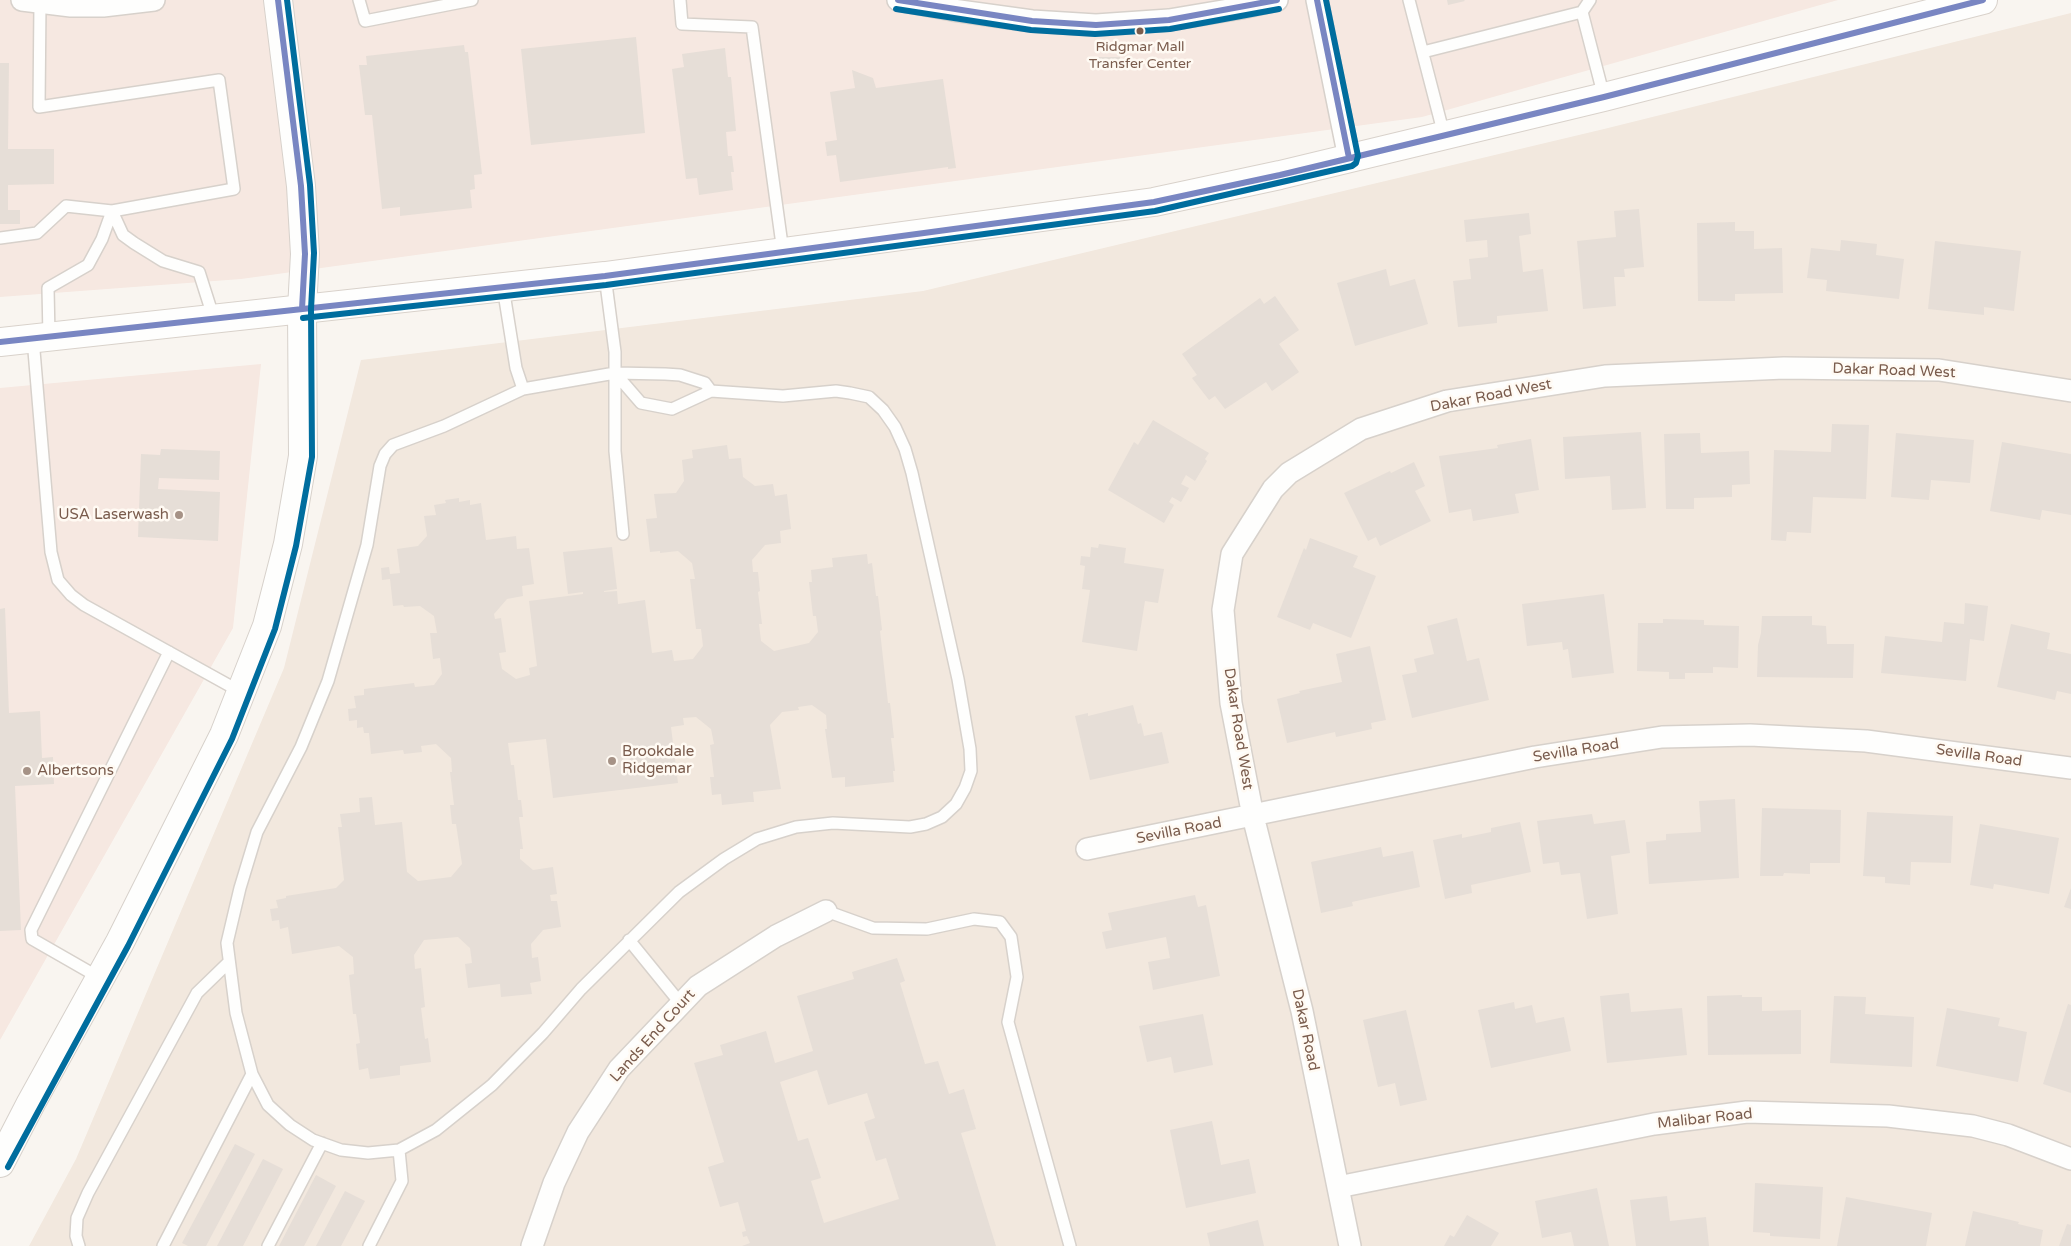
<!DOCTYPE html>
<html>
<head>
<meta charset="utf-8">
<style>
	body { margin:0 }
	canvas { display:block; background:#f9f5f0 }
</style>
</head>
<body>
<canvas width="2071" height="1246"></canvas>
<script>
const ctx = document.querySelector('canvas').getContext('2d');
ctx.lineJoin = 'round';
function fill(path, color) {
  ctx.fillStyle = color;
  ctx.fill(path, 'evenodd');
}
function poly(rows) {
  const path = new Path2D();
  for (const r of rows) {
    path.moveTo(r[0], r[1]);
    for (let i = 2; i < r.length; i += 2) path.lineTo(r[i], r[i + 1]);
  }
  return path;
}
function strokePath(path, color, width, dash) {
  ctx.strokeStyle = color;
  ctx.lineWidth = width;
  ctx.lineCap = dash ? 'butt' : 'round';
  ctx.setLineDash(dash || []);
  ctx.stroke(path);
}
function drawText(font, color, halo, rows, align = 'center') {
  ctx.font = font + ' "Varela Round",sans-serif';
  ctx.lineWidth = 5;
  ctx.setLineDash([]);
  ctx.textBaseline = 'middle';
  ctx.strokeStyle = halo;
  ctx.fillStyle = color;
  for (const [text, x, y, turn = 0] of rows) {
    ctx.save();
    ctx.translate(x, y);
    ctx.rotate((+turn || 0) * Math.PI / 180);
    ctx.textAlign = isNaN(turn) ? turn : align;
    if (halo) ctx.strokeText(text, 0, 0);
    ctx.fillText(text, 0, 0);
    ctx.restore();
  }
}
fill(poly([
	[2071,13,2071,1246,29,1246,76,1159,284,668,361,360,923,291,1604,129]
]), '#f2e8de');
fill(poly([
	[0,0,1838,0,1422,117,241,279,0,297],
	[261,364,233,628,0,1040,0,388]
]), '#f6e8e1');
fill(poly([
	[1447,0,1464,0,1465,1,1448,5],
	[636,37,645,133,531,145,521,49],
	[464,45,465,52,468,52,482,174,474,175,475,189,470,190,472,208,400,216,400,207,382,209,372,115,365,115,359,65,367,65,366,56],
	[725,48,728,77,731,77,736,131,726,132,728,156,732,156,734,172,731,172,733,190,699,195,697,178,686,179,672,69,684,67,682,54],
	[1098,57,1120,57,1120,66,1098,66],
	[0,63,9,63,8,149,54,149,54,184,8,185,8,210,20,210,20,224,0,224],
	[852,70,873,78,876,88,943,79,956,168,948,169,948,167,840,182,836,155,827,156,825,142,837,140,830,92,855,88],
	[1639,209,1644,267,1624,269,1625,277,1614,277,1616,306,1583,309,1577,241,1616,237,1614,211],
	[1529,213,1531,234,1519,236,1523,272,1543,269,1548,311,1497,316,1497,323,1458,327,1453,281,1471,279,1469,259,1488,257,1487,240,1466,242,1464,220],
	[1735,222,1735,231,1754,231,1754,249,1782,248,1783,293,1735,294,1735,301,1698,301,1697,223],
	[1841,240,1877,244,1876,255,1904,259,1899,299,1826,291,1827,280,1807,278,1811,248,1840,251],
	[1935,241,2021,251,2014,311,1984,307,1984,315,1928,309],
	[1386,269,1390,286,1415,279,1428,324,1355,346,1337,283],
	[1275,296,1299,330,1279,344,1299,372,1272,391,1266,382,1225,409,1215,396,1209,400,1192,378,1197,375,1182,354,1260,298,1264,304],
	[1153,420,1209,453,1205,459,1207,461,1195,481,1186,475,1181,484,1189,488,1181,502,1172,497,1169,502,1174,505,1164,523,1108,490,1134,442,1138,445],
	[1832,424,1869,425,1866,499,1813,497,1811,533,1787,532,1786,541,1771,540,1774,450,1831,452],
	[1641,432,1646,508,1612,510,1610,476,1565,479,1563,437],
	[1700,433,1701,453,1749,451,1750,484,1732,485,1732,497,1694,498,1694,509,1666,509,1664,434],
	[1896,433,1974,440,1970,483,1931,480,1929,500,1891,497],
	[1531,439,1539,490,1515,494,1519,513,1473,521,1471,509,1449,513,1439,456,1498,448,1497,445],
	[2002,442,2071,454,2071,515,2042,510,2040,520,1990,511],
	[727,445,729,459,741,458,743,477,755,486,773,484,775,496,787,494,791,529,780,531,781,543,765,545,752,560,753,572,758,572,760,591,758,592,762,624,759,624,761,641,774,651,809,643,818,632,816,616,813,616,809,582,812,582,811,570,833,567,832,558,867,554,868,564,872,563,876,596,878,596,882,630,880,631,888,703,890,703,894,738,891,738,895,771,893,771,894,782,845,787,845,777,832,778,825,729,827,729,826,715,812,705,798,707,799,710,782,712,770,725,781,789,753,792,754,802,749,802,722,805,721,794,712,795,710,777,714,777,710,745,714,744,711,729,696,717,683,718,684,725,671,727,678,783,553,798,546,739,508,743,511,765,514,765,518,800,521,800,523,817,519,817,523,849,520,849,520,859,533,870,553,867,557,894,550,895,551,901,557,901,561,927,543,930,531,944,532,958,538,957,541,981,530,983,532,994,501,997,500,984,468,988,465,964,472,963,470,948,458,937,424,940,414,955,415,969,421,968,425,1007,421,1008,425,1039,428,1038,431,1062,400,1066,400,1075,370,1079,368,1068,359,1070,356,1044,360,1043,356,1014,353,1014,349,975,354,974,353,957,339,946,292,954,288,927,280,929,279,920,272,921,270,909,278,908,276,900,286,898,286,896,336,888,344,880,338,827,342,827,340,814,360,812,359,798,372,797,375,825,402,822,407,872,418,881,451,877,462,864,456,824,452,824,450,805,454,805,450,772,452,772,451,758,436,744,421,746,422,752,404,754,403,750,371,754,369,733,364,733,363,727,357,728,357,720,349,721,348,709,356,708,354,696,364,695,364,689,414,683,415,687,434,685,442,674,440,658,433,659,430,633,437,633,434,616,420,606,404,607,403,605,393,606,390,579,382,580,381,568,389,567,390,574,400,573,397,549,418,546,427,536,424,516,436,515,434,505,446,503,445,500,459,498,459,502,470,500,470,505,481,503,486,540,516,536,517,549,529,548,534,584,522,586,523,596,507,599,494,614,495,619,501,618,506,652,499,653,502,669,516,679,530,675,529,668,537,666,529,601,583,594,583,592,568,594,563,552,612,547,617,589,604,591,604,592,617,591,618,604,645,600,652,653,672,650,674,661,693,659,703,646,701,629,696,629,690,579,695,579,692,563,678,551,660,553,660,551,650,552,646,519,657,518,654,494,676,493,684,481,682,460,693,458,692,450],
	[161,449,220,451,219,480,159,478,158,489,220,492,218,541,138,537,141,454,160,455],
	[1414,462,1425,486,1415,491,1431,521,1380,546,1376,537,1368,541,1344,493,1390,471,1391,473],
	[1310,538,1358,556,1353,567,1376,576,1351,638,1313,623,1310,630,1277,617,1304,548,1306,550],
	[1099,544,1126,548,1124,563,1164,569,1158,603,1145,601,1137,651,1082,642,1090,590,1082,589,1085,566,1080,565,1081,556,1090,557,1091,547,1098,548],
	[1604,594,1614,673,1572,678,1568,649,1563,650,1562,642,1527,646,1522,604],
	[1965,603,1988,606,1984,641,1970,639,1966,681,1881,673,1885,636,1942,642,1944,622,1964,624],
	[5,608,9,713,40,711,42,758,53,757,54,784,15,786,21,930,0,931,0,609],
	[1762,616,1812,616,1812,625,1826,626,1827,644,1854,644,1853,678,1757,677,1758,645,1761,633],
	[1457,618,1467,661,1479,658,1489,700,1412,718,1402,675,1417,672,1414,659,1434,654,1427,626],
	[1663,619,1704,620,1704,625,1739,626,1738,668,1713,667,1713,673,1685,673,1685,679,1669,679,1669,672,1637,671,1638,623,1663,623],
	[2011,624,2050,633,2047,649,2071,654,2071,694,2057,691,2055,700,1997,687],
	[1370,646,1386,720,1371,723,1372,729,1336,737,1335,732,1287,743,1277,699,1300,693,1299,691,1342,682,1336,654],
	[1133,705,1138,724,1141,723,1144,736,1162,732,1169,763,1090,780,1075,716,1088,713,1088,716],
	[1735,799,1739,878,1649,884,1646,842,1666,840,1666,834,1701,832,1699,801],
	[1762,808,1841,810,1840,863,1810,863,1810,874,1784,873,1783,876,1760,876],
	[1867,812,1953,816,1951,863,1911,862,1910,885,1885,883,1885,877,1863,876],
	[1592,814,1594,824,1625,820,1630,853,1611,856,1618,914,1587,919,1580,873,1561,875,1559,862,1543,864,1537,821],
	[1520,822,1531,872,1471,885,1472,893,1445,899,1433,840,1462,834,1462,838,1491,832,1491,828],
	[1980,824,2059,838,2049,894,1994,884,1993,889,1970,885],
	[1381,847,1383,857,1413,851,1420,887,1352,902,1353,906,1321,913,1311,862],
	[2071,888,2071,909,2064,907],
	[1195,895,1198,907,1206,905,1220,976,1153,990,1148,962,1170,958,1166,937,1106,949,1102,932,1112,930,1108,913],
	[897,958,905,981,900,983,925,1064,938,1061,949,1094,964,1089,976,1129,961,1133,996,1246,742,1246,750,1243,747,1236,743,1237,742,1232,746,1231,738,1202,720,1207,708,1167,724,1162,694,1063,723,1055,720,1045,766,1031,775,1063,813,1051,797,996,854,979,852,972],
	[817,1070,828,1105,867,1093,875,1118,864,1122,876,1161,886,1158,899,1199,824,1223,811,1181,821,1178,808,1138,798,1141,780,1082],
	[1629,993,1631,1012,1682,1008,1687,1055,1607,1063,1600,996],
	[1742,995,1742,997,1762,997,1762,1011,1801,1010,1801,1054,1708,1055,1707,996],
	[1834,996,1866,997,1865,1014,1914,1017,1912,1067,1830,1063],
	[1514,1002,1515,1009,1532,1005,1536,1023,1564,1017,1571,1051,1491,1068,1478,1010],
	[2068,1004,2071,1005,2071,1093,2043,1084],
	[1947,1008,2000,1018,1998,1026,2027,1032,2018,1082,1936,1066],
	[1406,1010,1427,1100,1400,1106,1395,1083,1378,1087,1363,1020],
	[1203,1014,1213,1065,1174,1073,1171,1057,1147,1062,1139,1026],
	[1212,1121,1221,1165,1249,1159,1256,1193,1186,1208,1170,1130],
	[235,1144,255,1154,206,1246,188,1246,182,1243],
	[263,1159,283,1169,243,1246,217,1246],
	[316,1175,336,1186,304,1246,279,1246],
	[1755,1183,1823,1187,1820,1239,1770,1236,1770,1233,1753,1232],
	[1597,1188,1609,1246,1574,1246,1571,1232,1542,1238,1535,1201],
	[345,1191,365,1201,341,1246,316,1246],
	[1667,1196,1670,1221,1706,1217,1709,1246,1636,1246,1630,1200],
	[1846,1197,1932,1213,1926,1246,1837,1246],
	[1973,1211,2019,1222,2018,1224,2043,1230,2040,1246,1965,1246],
	[1467,1215,1499,1233,1491,1246,1444,1246,1450,1235,1454,1237],
	[1258,1220,1264,1246,1210,1246,1207,1233],
	[2067,1224,2071,1225,2071,1246,2059,1246]
]), '#e6ded7');
const service = poly([
	[359,0,365,21,472,0],
	[680,0,682,24,752,27,783,252],
	[1409,0,1444,135],
	[1590,0,1582,12,1604,97],
	[1423,52,1582,12],
	[0,238,37,233,66,206,112,211,234,189,219,80,39,107,40,3],
	[605,276,615,352,615,451,623,534],
	[503,287,516,368,523,389],
	[49,337,48,288,88,265,102,239,112,211,123,235,134,243,163,261,199,272,214,319],
	[33,339,51,552,58,580,71,595,84,605,241,692],
	[615,373,641,403,672,409,711,391,783,396,836,391,850,393,869,397,883,410,895,427,905,449,912,473,958,679,970,749,971,771,965,788,956,804,942,817,926,824,910,827,833,823,796,827,757,839,724,859,679,892,581,989,543,1033,492,1085,436,1130,399,1150,368,1153,341,1150,313,1140,290,1125,268,1105,252,1074,236,1013,227,943,240,888,257,832,301,747,328,681,367,545,380,466,385,454,393,445,444,426,523,389,615,373,665,374,680,375,705,383,711,391],
	[826,911,873,928,927,929,974,919,1000,922,1011,937,1017,977,1008,1022,1070,1246],
	[629,940,681,1004],
	[100,978,32,939,31,930,169,652],
	[79,1246,76,1236,77,1218,88,1193,197,993,229,962],
	[163,1246,252,1074],
	[268,1246,322,1143],
	[369,1246,402,1181,399,1150]
]);
const minor = poly([
	[22,0,71,6,103,6,154,0],
	[898,0,953,10,1032,21,1096,25,1169,20,1241,8,1277,0],
	[1317,0,1349,158],
	[1087,849,1535,757,1662,737,1750,735,1866,741,2071,768],
	[1338,1187,1654,1124,1747,1112,1888,1116,1973,1126,2008,1135,2071,1159],
	[532,1246,554,1183,578,1132,619,1069,698,986,776,936,826,911],
	[1350,1246,1302,1011,1253,816,1231,703,1223,610,1232,554,1273,489,1289,473,1361,429,1447,401,1605,376,1784,368,1939,370,2071,391]
]);
const tertiary = poly([
	[0,1163,31,1103,120,942,224,735,267,626,288,544,303,456,302,309,305,254,301,186,278,0]
]);
const secondary = poly([
	[0,342,605,276,1154,202,1280,175,1604,97,1983,0]
]);
strokePath(service, '#d7d1cb', 14);
strokePath(minor, '#d7d1cb', 24);
strokePath(tertiary, '#d7d1cb', 30);
strokePath(secondary, '#d9d2cb', 30);
strokePath(service, '#fefefd', 11);
strokePath(minor, '#fefefd', 21);
strokePath(tertiary, '#fefefd', 28);
strokePath(secondary, '#fefefd', 28);
strokePath(poly([
	[278,0,301,186,305,254,302,309],
	[898,0,1032,21,1096,25,1169,20,1277,0],
	[1317,0,1349,158],
	[0,342,605,276,1154,202,1280,175,1604,97,1983,0]
]), '#7986c2', 6);
strokePath(poly([
	[896,9,1031,30,1095,34,1170,29,1279,9],
	[303,318,606,285,1155,211,1352,166,1356,163,1358,156,1326,0],
	[8,1167,128,946,232,739,275,629,296,546,312,457,311,309,314,253,310,185,287,0]
]), '#006d9e', 6);
for (const [x, y, r, color] of [
	[1140,31,4.5,"#7a5c4d"],
	[179,515,5,"#a69286"],
	[612,761,5,"#a69286"],
	[27,771,5,"#a69286"]
]) {
  const dot = new Path2D();
  dot.arc(x, y, r, 0, 2 * Math.PI);
  ctx.fillStyle = color;
  ctx.fill(dot);
  strokePath(dot, '#fffaf3', 2);
}
drawText('14px', '#7a5c4d', '#fffaf3', [
	["Ridgmar Mall",1140,47],
	["Transfer Center",1140,64]
]);
drawText('15px', '#7a5c4d', '#fffaf3', [
	["Dakar Road West",1894,371,2],
	["Dakar Road West",1491,396,-11],
	["Dakar Road West",1238,729,81],
	["Sevilla Road",1576,751,-9],
	["Sevilla Road",1979,756,8],
	["Sevilla Road",1179,831,-11],
	["Dakar Road",1305,1030,78],
	["Lands End Court",653,1036,-48],
	["Malibar Road",1705,1119,-6]
]);
drawText('15px', '#7a5c4d', '#fffaf3', [
	["USA Laserwash",169,515,"right"],
	["Brookdale",622,752],
	["Ridgemar",622,769],
	["Albertsons",37,771]
], 'left');
</script>
</body>
</html>
